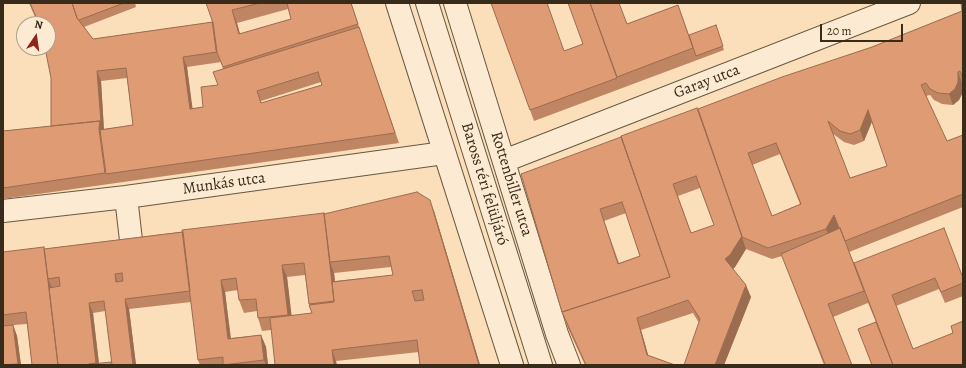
<!DOCTYPE html>
<html>
<head>
<meta charset="utf-8">
<style>
	body { margin:0 }
	#map { position:relative; width:966px; height:368px; overflow:hidden; background:#fadfba; font-family:Alegreya,serif }
	canvas { display:block }
	.frame { position:absolute; inset:0; border:4px solid #382b19; pointer-events:none }
	.north { position:absolute; left:16px; top:16px; width:40px; height:40px; box-sizing:border-box; background:#fcead2; border:1px solid #ae9e88; border-radius:50%; rotate:13deg; font-size:11px; font-weight:700; line-height:16px; text-align:center; color:#382b19 }
	.north::after { content:''; display:block; margin:auto; width:14px; height:18px; background:#8f2418; clip-path:polygon(50% 0,100% 100%,50% 72%,0 100%) }
	.scale { position:absolute; left:820px; top:24px; width:83px; height:18px; box-sizing:border-box; border:2px solid #382b19; border-top:0; padding-left:5px; font-size:12px; line-height:14px; white-space:nowrap; color:#382b19; -webkit-text-stroke:3px #fcead2; paint-order:stroke }
</style>
</head>
<body>
<div id="map">
<canvas width="966" height="368"></canvas>
<div class="frame"></div>
<div class="north">N</div>
<div class="scale">20 m</div>
</div>
<script>
const ctx = document.querySelector('canvas').getContext('2d');
ctx.lineJoin = 'round';
function poly(rows) {
  const path = new Path2D();
  for (const r of rows) {
    path.moveTo(r[0], r[1]);
    for (let i = 2; i < r.length; i += 2) path.lineTo(r[i], r[i + 1]);
  }
  return path;
}
function strokePath(path, color, width, dash) {
  ctx.strokeStyle = color;
  ctx.lineWidth = width;
  ctx.lineCap = dash ? 'butt' : 'round';
  ctx.setLineDash(dash || []);
  ctx.stroke(path);
}
function fill(path, color) {
  ctx.fillStyle = color;
  ctx.fill(path, 'evenodd');
}
function drawText(font, color, halo, rows, align = 'center') {
  ctx.font = font + ' Alegreya,serif';
  ctx.lineWidth = 3;
  ctx.setLineDash([]);
  ctx.textBaseline = 'middle';
  ctx.strokeStyle = halo;
  ctx.fillStyle = color;
  for (const [text, x, y, turn = 0] of rows) {
    ctx.save();
    ctx.translate(x, y);
    ctx.rotate((+turn || 0) * Math.PI / 180);
    ctx.textAlign = isNaN(turn) ? turn : align;
    if (halo) ctx.strokeText(text, 0, 0);
    ctx.fillText(text, 0, 0);
    ctx.restore();
  }
}
const minor = poly([
	[397,3,512,365],
	[427,3,541,365],
	[455,3,557,334,569,365],
	[504,161,909,3],
	[126,197,132,249],
	[3,211,126,197,444,153]
]);
strokePath(minor, '#685841', 24);
strokePath(minor, '#fcead2', 22);
fill(poly([
	[29,3,135,3,136,7,84,27,93,39,213,22,206,3,351,3,399,143,3,199,3,131,51,126,51,78,48,24,38,24],
	[288,9,291,19,240,34,237,23],
	[221,62,223,69,218,85,203,107,192,109,187,67],
	[127,78,133,125,104,129,101,81],
	[321,82,322,85,261,103,261,101],
	[491,3,564,51,583,44,627,24,678,5,696,55,716,25,724,50,534,121],
	[963,3,963,83,962,83,962,94,959,100,953,105,942,104,934,100,930,95,926,96,947,141,963,135,963,207,849,252,854,263,963,278,963,296,945,303,939,289,896,306,913,349,953,333,963,321,963,365,872,365,858,329,876,322,868,303,833,317,824,365,782,256,772,259,746,249,735,267,733,269,751,297,724,365,684,365,699,323,693,313,641,330,648,355,675,365,585,365,566,324,562,312,621,137,872,47,962,11],
	[872,122,887,166,850,178,832,133,844,142,854,145,864,141],
	[780,154,800,204,772,216,752,165],
	[700,188,714,225,691,233,678,196],
	[626,213,640,256,619,263,604,221],
	[434,211,480,365,420,365,419,352,336,361,271,330,262,331,258,318,257,311,244,313,239,300,238,290,225,292,231,338,261,335,266,347,268,365,200,365,198,360,191,302,129,309,136,365,32,365,27,324,13,325,17,336,21,365,3,365,3,252,44,249,324,214],
	[391,267,393,275,335,281,334,273],
	[305,275,309,304,312,313,291,316,287,277],
	[105,311,112,364,99,363,93,313]
]), '#c08563');
fill(poly([
	[232,10,237,23,243,46,239,34],
	[183,57,187,67,194,119,190,109],
	[97,71,101,81,104,132,103,140,99,129],
	[958,72,962,83,962,94,959,100,953,105,949,94],
	[697,108,746,249,735,267,729,272,725,259],
	[868,110,872,121,864,141,860,130],
	[430,200,434,211,480,365,479,365],
	[324,213,330,262,334,273,338,313,334,301],
	[834,215,839,227,830,240,826,229],
	[44,247,48,279,52,288,58,365],
	[282,265,287,277,293,327,288,315],
	[115,274,118,284,116,282],
	[221,280,225,292,232,351,228,339],
	[746,285,751,297,724,365,715,365],
	[125,299,129,309,136,365,133,365],
	[89,303,93,313,99,365,96,365],
	[637,318,641,330,651,365,647,355],
	[13,325,17,336,21,365,18,365,18,364],
	[261,335,266,347,268,365,266,365,264,360],
	[332,350,336,361,337,365,334,365]
]), '#9c6c50');
const building = poly([
	[30,3,72,3,77,18,93,39,213,22,217,52,183,57,190,109,203,107,201,87,218,85,213,72,359,27,395,133,106,174,100,130,133,125,126,68,97,71,101,122,100,121,51,126,51,78,45,48,48,48,48,24,39,24,30,3],
	[318,72,322,85,261,103,257,91,318,72],
	[72,3,124,3,79,20,77,18,72,3],
	[206,3,260,3,232,10,239,34,291,19,287,3,351,3,358,24,223,67,216,50,212,20,206,3],
	[491,3,547,3,564,51,583,44,568,3,590,3,617,78,530,110,491,3],
	[590,3,619,3,627,24,678,5,693,48,617,77,590,3],
	[961,3,963,3,963,78,960,71,958,72,958,82,955,89,949,94,938,93,930,89,926,83,921,85,947,141,963,135,963,194,845,241,840,228,839,228,834,215,826,229,768,248,742,237,698,109,782,77,872,47,962,11,961,3],
	[868,110,887,166,850,178,828,121,840,131,850,134,860,130,868,110],
	[776,143,801,204,772,216,748,153,776,143],
	[716,25,723,46,696,56,689,35,716,25],
	[697,108,742,236,730,255,725,259,746,285,715,365,684,365,700,319,688,300,637,318,647,355,675,365,586,365,562,312,670,277,621,136,697,108],
	[696,176,714,225,691,233,673,184,696,176],
	[100,121,99,129,105,173,3,188,3,131,100,121],
	[621,137,670,277,562,312,521,174,621,137],
	[622,202,640,256,618,264,600,209,622,202],
	[417,192,430,200,479,365,420,365,417,340,332,350,334,365,275,365,270,318,312,313,309,305,334,302,332,282,393,275,389,256,330,262,324,214,417,192],
	[422,290,424,300,415,301,412,291,422,290],
	[324,213,334,301,309,304,304,263,282,265,288,315,258,318,256,299,239,300,236,278,221,280,228,339,261,335,264,360,223,365,223,357,198,360,182,230,324,213],
	[840,228,864,291,828,304,852,365,823,365,825,364,781,254,840,228],
	[944,228,963,278,963,283,941,292,935,278,892,295,913,349,953,333,951,326,963,321,963,365,893,365,854,263,944,228],
	[183,232,190,291,125,299,133,365,112,365,104,301,89,303,96,363,83,365,58,365,49,288,60,286,59,277,48,279,44,249,183,232],
	[122,273,123,281,116,282,115,274,122,273],
	[44,247,58,365,32,365,26,312,3,315,3,252,44,247],
	[876,322,893,365,872,365,858,329,876,322],
	[13,325,18,364,3,365,3,326,13,325],
	[111,362,111,365,83,365,111,362]
]);
fill(building, '#df9b73');
strokePath(building, '#9c6c50', 1);
drawText('16px', '#382b19', '#fcead2', [
	["Garay utca",707,82,-21],
	["Munkás utca",224,184,-8],
	["Baross téri felüljáró",484,184,73],
	["Rottenbiller utca",511,184,73]
]);
</script>
</body>
</html>
